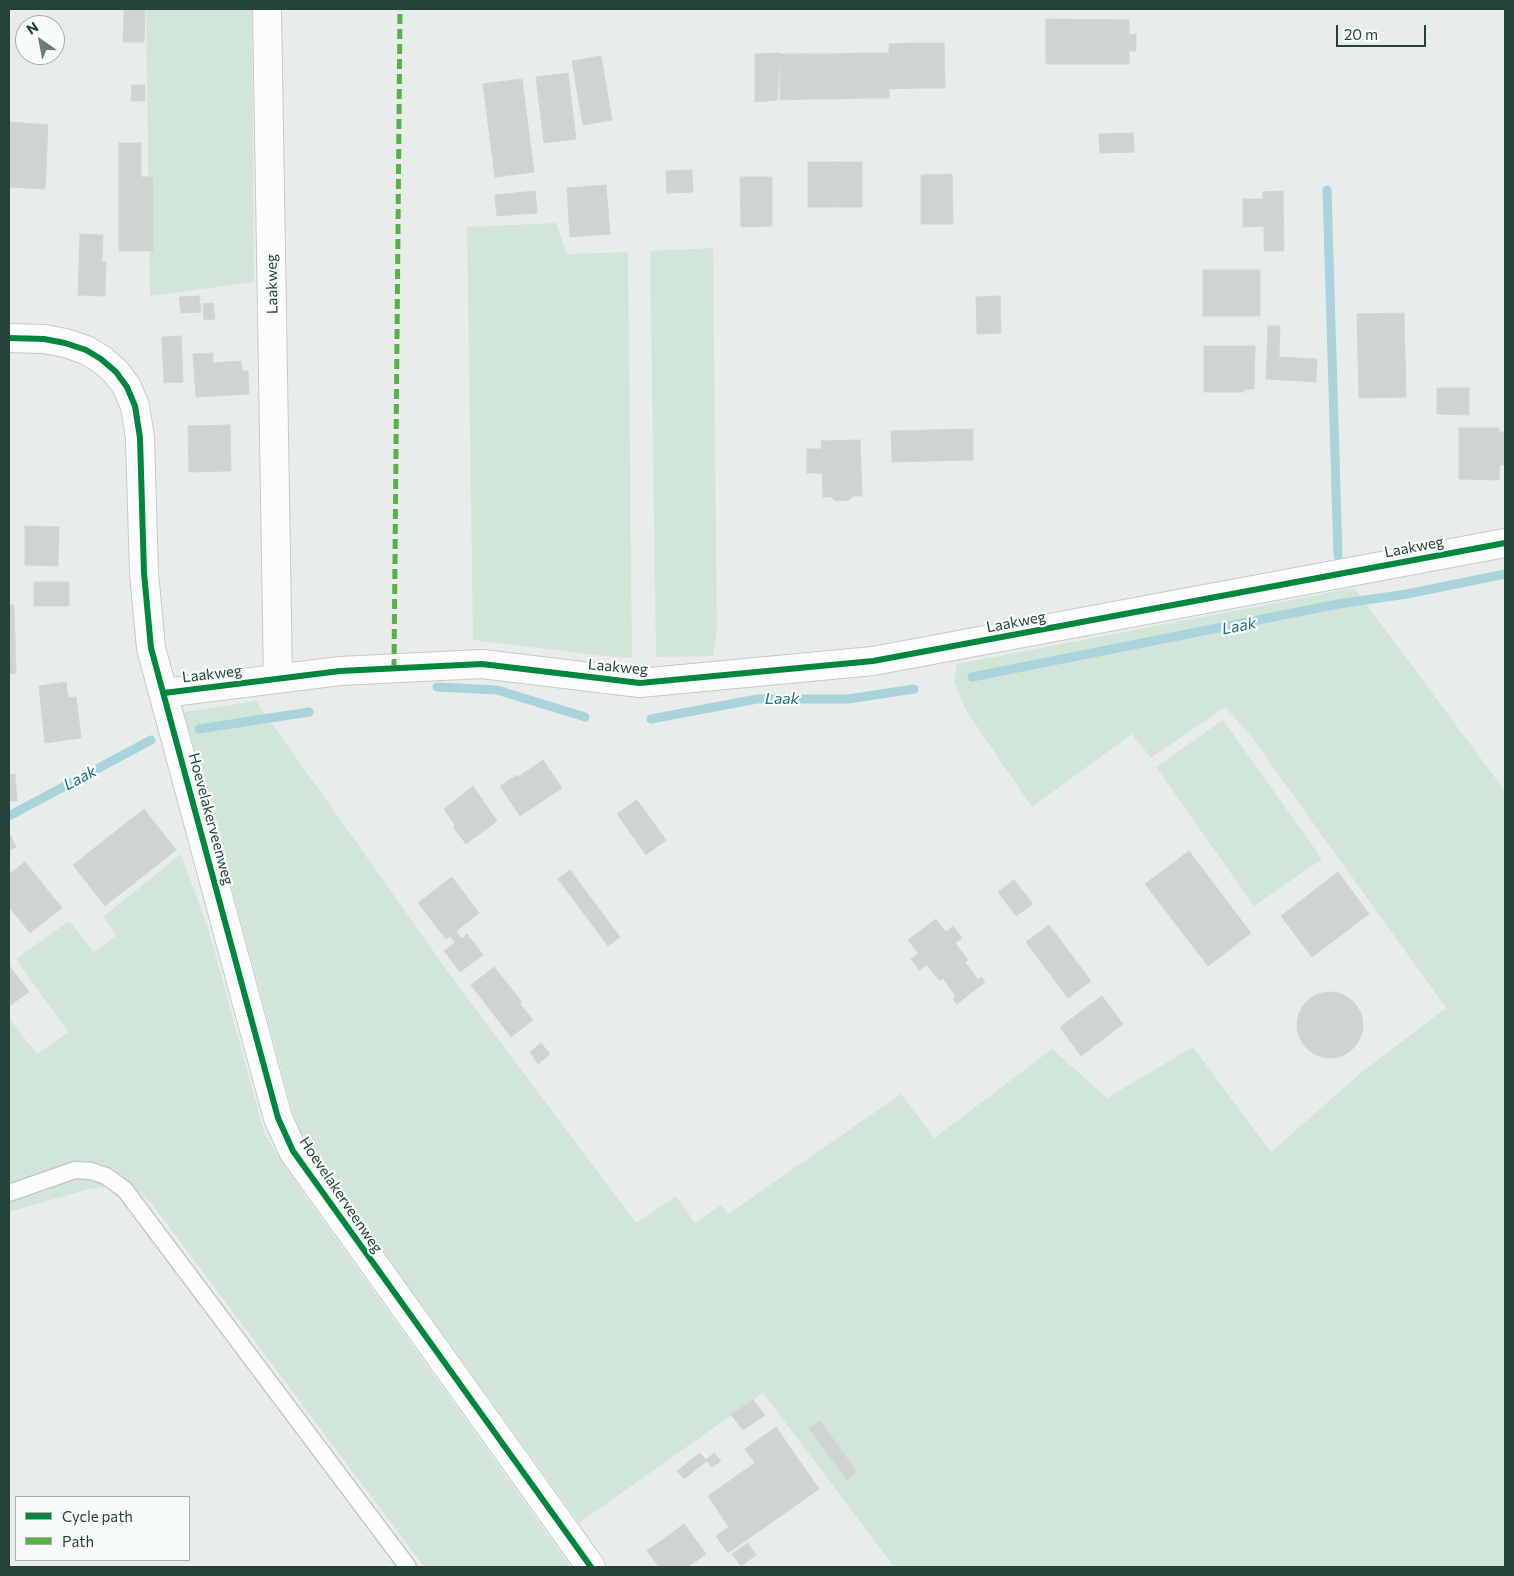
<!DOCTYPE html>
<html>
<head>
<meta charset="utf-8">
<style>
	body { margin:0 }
	#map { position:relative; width:1514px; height:1576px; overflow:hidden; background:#e8edeb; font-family:Commissioner,sans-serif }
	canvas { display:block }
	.frame { position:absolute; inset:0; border:10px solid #24423a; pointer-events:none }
	.legend { position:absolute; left:15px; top:1496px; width:175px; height:65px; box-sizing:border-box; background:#f7fbf9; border:1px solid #a3b1ad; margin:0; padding:6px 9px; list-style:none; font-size:15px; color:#24423a }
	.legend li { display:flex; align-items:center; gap:10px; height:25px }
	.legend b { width:25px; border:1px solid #a3b1ad }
	.north { position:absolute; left:15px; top:15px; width:50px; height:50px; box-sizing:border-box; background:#f7fbf9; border:1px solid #a3b1ad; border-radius:50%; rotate:327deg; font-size:14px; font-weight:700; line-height:20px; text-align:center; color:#24423a }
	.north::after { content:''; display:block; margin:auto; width:18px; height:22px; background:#697e78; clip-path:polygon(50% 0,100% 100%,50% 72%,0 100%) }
	.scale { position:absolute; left:1336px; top:25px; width:90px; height:22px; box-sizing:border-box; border:2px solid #24423a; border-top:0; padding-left:6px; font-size:15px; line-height:18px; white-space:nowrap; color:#24423a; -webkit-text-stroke:4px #f7fbf9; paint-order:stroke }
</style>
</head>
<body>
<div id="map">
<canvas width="1514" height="1576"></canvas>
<div class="frame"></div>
<ul class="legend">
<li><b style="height:6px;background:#00873e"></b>Cycle path</li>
<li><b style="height:6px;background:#55b346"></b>Path</li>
</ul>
<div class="north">N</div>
<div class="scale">20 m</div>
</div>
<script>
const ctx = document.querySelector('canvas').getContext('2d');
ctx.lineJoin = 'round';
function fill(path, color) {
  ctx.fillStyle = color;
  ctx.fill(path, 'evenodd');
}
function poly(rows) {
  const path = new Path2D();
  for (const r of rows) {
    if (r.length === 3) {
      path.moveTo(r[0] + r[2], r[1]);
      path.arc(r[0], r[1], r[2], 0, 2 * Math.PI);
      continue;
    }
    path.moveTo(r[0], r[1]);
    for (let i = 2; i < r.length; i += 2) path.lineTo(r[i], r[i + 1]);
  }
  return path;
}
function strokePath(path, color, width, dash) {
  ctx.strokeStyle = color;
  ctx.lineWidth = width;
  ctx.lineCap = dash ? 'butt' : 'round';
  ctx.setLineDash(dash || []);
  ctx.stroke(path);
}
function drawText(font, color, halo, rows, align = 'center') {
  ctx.font = font + ' Commissioner,sans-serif';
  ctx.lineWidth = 4.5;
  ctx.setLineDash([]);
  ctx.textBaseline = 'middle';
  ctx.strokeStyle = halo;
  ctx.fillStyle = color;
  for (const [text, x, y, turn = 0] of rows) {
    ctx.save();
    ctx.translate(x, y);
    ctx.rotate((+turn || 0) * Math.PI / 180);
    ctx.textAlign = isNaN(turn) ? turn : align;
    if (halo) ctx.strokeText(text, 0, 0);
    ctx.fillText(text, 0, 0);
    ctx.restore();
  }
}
fill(poly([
	[146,9,252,9,254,282,150,296],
	[556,223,567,254,628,252,632,657,622,658,473,640,467,227],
	[713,248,717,630,713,656,656,657,650,251],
	[1354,588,1505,791,1505,1567,894,1567,763,1393,579,1523,395,1268,337,1190,298,1131,184,712,256,701,461,990,636,1223,676,1196,695,1223,721,1205,728,1214,901,1094,934,1138,1052,1049,1107,1098,1193,1047,1271,1152,1362,1072,1446,1008,1250,735,1225,707,1151,758,1132,734,1032,807,967,712,954,682,957,664],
	[1223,720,1322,859,1254,906,1156,767],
	[181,854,209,931,265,1135,299,1187,571,1567,424,1567,152,1204,121,1175,116,1170,96,1163,83,1162,9,1187,9,1018,37,1054,68,1032,16,959,69,921,94,952,117,935,103,917],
	[79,1177,93,1178,111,1186,89,1189,9,1212,9,1199]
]), '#d1e6d8');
strokePath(poly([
	[1327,190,1338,556],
	[972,677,1338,604,1407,594,1505,574],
	[437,687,497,690,585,717],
	[651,719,757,699,848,699,914,689],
	[199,729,309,712],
	[9,816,151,740]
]), '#a9d4db', 9);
const building = poly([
	[124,9,145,9,144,42,123,42,124,9],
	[1046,19,1129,20,1129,64,1046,64,1046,19],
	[1136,34,1136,51,1129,51,1129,35,1136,34],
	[915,43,944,43,945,88,916,88,915,43],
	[915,43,916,88,889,89,889,44,915,43],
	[780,53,777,100,755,102,755,54,780,53],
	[862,53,862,98,835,99,835,54,862,53],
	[862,53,889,53,889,98,862,98,862,53],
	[780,54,808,54,808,99,780,100,780,54],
	[808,54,835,54,835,99,808,99,808,54],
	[601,56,612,120,583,125,572,61,601,56],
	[568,73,576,139,544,143,536,77,568,73],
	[522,79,534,172,495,177,483,84,522,79],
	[132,85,145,85,145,101,131,101,132,85],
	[9,122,48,125,45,189,9,187,9,122],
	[1133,133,1134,152,1100,153,1099,134,1133,133],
	[119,143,141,143,141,177,153,177,153,251,119,251,119,143],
	[808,162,835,162,835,207,808,207,808,162],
	[835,162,862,162,862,207,835,207,835,162],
	[692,170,693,192,667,193,666,171,692,170],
	[952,174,953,224,921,224,921,175,952,174],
	[740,177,772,177,772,226,741,227,740,177],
	[606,185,610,234,570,237,567,188,606,185],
	[535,191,537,213,497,216,495,195,535,191],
	[1283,191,1284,251,1264,251,1264,226,1243,227,1243,199,1263,199,1263,192,1283,191],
	[80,234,103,235,102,262,106,262,105,296,78,295,80,234],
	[1203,270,1260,270,1260,316,1203,316,1203,270],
	[199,296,201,312,181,313,179,297,199,296],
	[1000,296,1001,333,977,334,976,297,1000,296],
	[213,303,215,319,204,320,203,304,213,303],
	[1404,313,1406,397,1359,398,1357,314,1404,313],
	[1268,326,1280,326,1279,357,1317,359,1316,382,1266,379,1268,326],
	[181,336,183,382,164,383,162,337,181,336],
	[1204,346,1255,346,1254,389,1244,389,1244,392,1204,392,1204,346],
	[213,353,213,363,241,361,242,371,248,371,249,394,196,397,193,354,213,353],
	[1437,388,1469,388,1469,415,1437,414,1437,388],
	[230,425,231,471,189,472,188,426,230,425],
	[1459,428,1499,428,1499,432,1505,432,1505,465,1500,465,1499,480,1459,479,1459,428],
	[973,429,973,460,892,462,891,431,973,429],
	[860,440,862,496,853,496,849,500,836,501,831,497,823,497,822,473,807,473,807,449,822,449,821,441,860,440],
	[25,526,59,527,58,566,25,565,25,526],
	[34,582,69,582,69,606,34,606,34,582],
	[9,605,14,605,16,673,9,674,9,605],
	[66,682,68,698,76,697,81,738,45,743,39,686,66,682],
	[543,760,562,788,520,816,500,786,517,775,518,777,543,760],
	[15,774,17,801,9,801,9,775,15,774],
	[473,786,497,821,466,844,453,827,455,825,444,809,473,786],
	[637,800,666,840,646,855,617,814,637,800],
	[144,809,176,850,105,906,73,865,144,809],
	[9,832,16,847,9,850,9,832],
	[1189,851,1251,933,1208,966,1145,884,1189,851],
	[25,862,62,908,30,933,9,907,9,874,25,862],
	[570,870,620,937,608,946,558,879,570,870],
	[1338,872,1369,914,1312,957,1281,916,1338,872],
	[452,877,479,913,456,931,462,939,467,934,483,955,460,972,444,951,455,943,450,936,446,939,418,903,452,877],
	[1014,880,1033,904,1016,916,998,892,1014,880],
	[936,919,946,932,953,926,962,938,955,943,968,960,965,962,978,980,981,977,985,982,957,1004,953,999,956,997,943,978,940,981,927,965,919,970,911,959,918,953,908,940,936,919],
	[1049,925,1091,981,1068,998,1026,942,1049,925],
	[9,965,29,992,9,1006,9,965],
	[494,967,522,1002,520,1004,533,1020,511,1037,471,985,494,967],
	[1330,1025,33],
	[1102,996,1123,1024,1081,1056,1060,1027,1102,996],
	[541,1043,550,1054,538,1064,530,1052,541,1043],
	[753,1400,765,1415,743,1430,731,1415,753,1400],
	[820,1421,857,1472,847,1480,809,1428,820,1421],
	[776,1427,819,1489,728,1553,716,1536,729,1527,708,1496,755,1463,745,1449,776,1427],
	[700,1453,707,1461,684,1479,677,1471,700,1453],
	[714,1453,721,1461,712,1467,706,1460,714,1453],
	[684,1524,706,1554,688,1567,659,1567,647,1551,684,1524],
	[748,1543,756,1555,741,1566,732,1554,748,1543]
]);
fill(building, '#cfd4d2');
strokePath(building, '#d1d6d4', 1);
const service = poly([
	[9,1193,75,1170,91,1171,106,1176,125,1190,408,1567]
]);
const minor = poly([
	[267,9,278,679],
	[9,338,44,339,65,343,86,350,101,359,116,372,127,387,135,406,140,438,144,573,151,648,278,1118,293,1151,591,1567],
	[164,693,340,671,482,664,640,683,873,661,1505,543]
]);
strokePath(service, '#c5cac8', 19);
strokePath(minor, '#c5cac8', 30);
strokePath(service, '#fcfcfc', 16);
strokePath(minor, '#fcfcfc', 28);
strokePath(poly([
	[394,669,400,9]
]), '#55b346', 5, [10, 5]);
strokePath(poly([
	[9,338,44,339,65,343,86,350,101,359,116,372,127,387,135,406,140,438,144,573,151,648,278,1118,293,1151,591,1567],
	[164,693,340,671,482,664,640,683,873,661,1505,543]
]), '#00873e', 6);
drawText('15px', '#24423a', '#f7fbf9', [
	["Laakweg",272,284,-91],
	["Laakweg",1414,547,-11],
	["Laakweg",1016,622,-11],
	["Laakweg",618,667,5],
	["Laakweg",212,674,-7],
	["Hoevelakerveenweg",211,819,75],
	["Hoevelakerveenweg",341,1195,56]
]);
drawText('italic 16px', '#1c6f80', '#f7fbf9', [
	["Laak",1239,626,-11],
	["Laak",782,699],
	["Laak",80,778,-28]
]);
</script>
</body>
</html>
